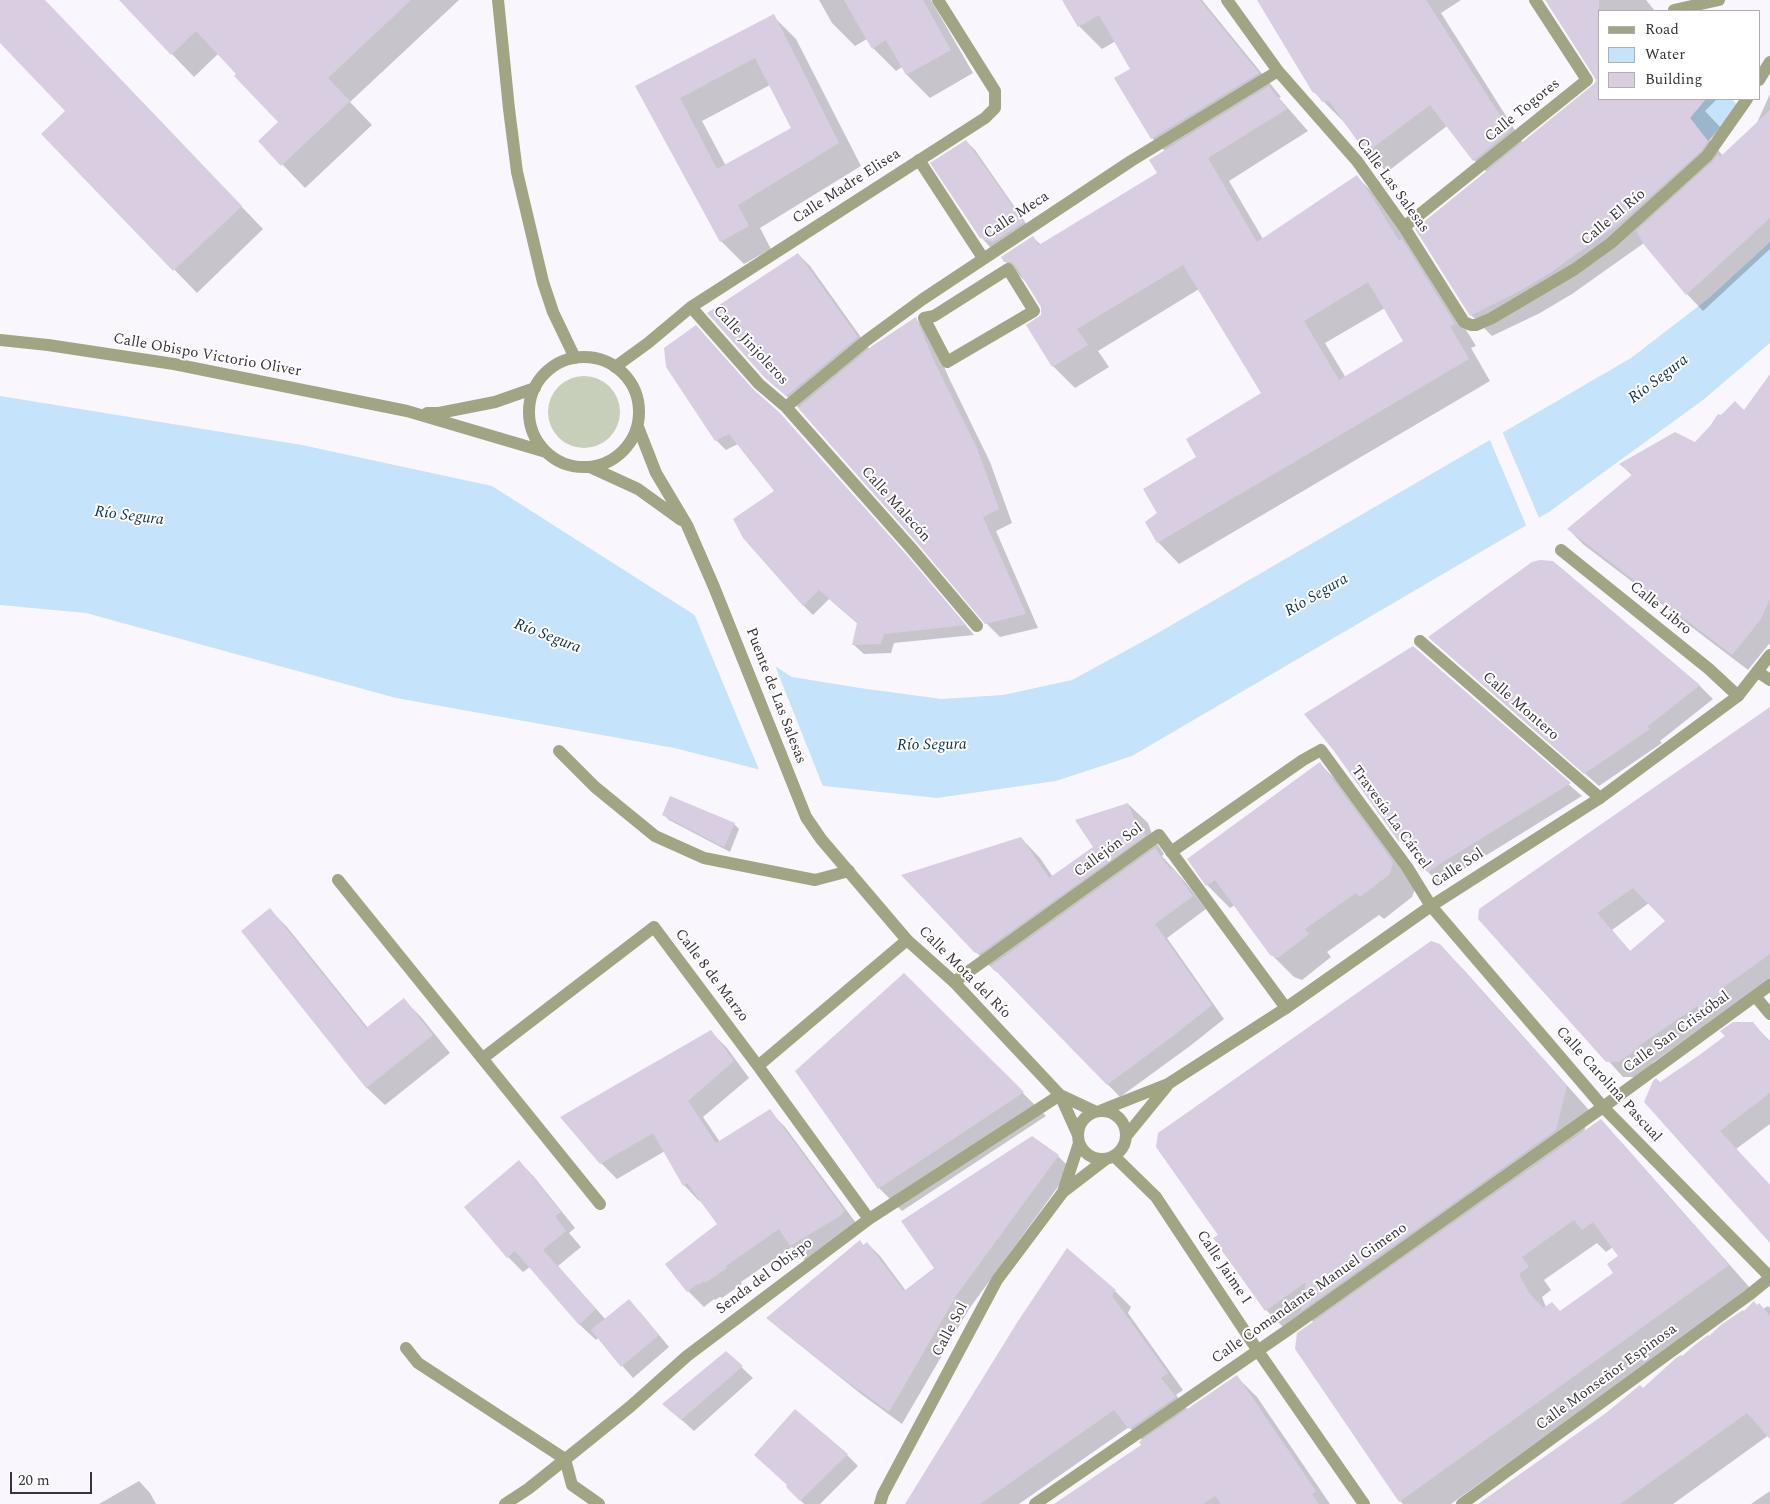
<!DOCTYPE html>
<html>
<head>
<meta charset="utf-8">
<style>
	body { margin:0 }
	#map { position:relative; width:1770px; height:1504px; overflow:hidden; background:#faf6fe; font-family:Spectral,serif }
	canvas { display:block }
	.legend { position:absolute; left:1598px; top:10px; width:162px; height:90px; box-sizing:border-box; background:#fff; border:1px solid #b0aeb1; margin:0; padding:6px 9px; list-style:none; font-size:15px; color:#39343c }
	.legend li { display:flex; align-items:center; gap:10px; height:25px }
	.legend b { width:25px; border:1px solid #b0aeb1 }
	.scale { position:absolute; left:10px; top:1472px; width:82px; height:22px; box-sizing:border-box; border:2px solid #39343c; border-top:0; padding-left:6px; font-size:15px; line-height:18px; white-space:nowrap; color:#39343c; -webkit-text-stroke:4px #fff; paint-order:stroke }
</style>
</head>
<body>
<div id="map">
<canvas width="1770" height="1504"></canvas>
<ul class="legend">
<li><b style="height:6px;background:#a2a583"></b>Road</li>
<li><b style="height:14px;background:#c5e3fb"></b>Water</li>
<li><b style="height:14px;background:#d8cde1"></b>Building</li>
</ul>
<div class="scale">20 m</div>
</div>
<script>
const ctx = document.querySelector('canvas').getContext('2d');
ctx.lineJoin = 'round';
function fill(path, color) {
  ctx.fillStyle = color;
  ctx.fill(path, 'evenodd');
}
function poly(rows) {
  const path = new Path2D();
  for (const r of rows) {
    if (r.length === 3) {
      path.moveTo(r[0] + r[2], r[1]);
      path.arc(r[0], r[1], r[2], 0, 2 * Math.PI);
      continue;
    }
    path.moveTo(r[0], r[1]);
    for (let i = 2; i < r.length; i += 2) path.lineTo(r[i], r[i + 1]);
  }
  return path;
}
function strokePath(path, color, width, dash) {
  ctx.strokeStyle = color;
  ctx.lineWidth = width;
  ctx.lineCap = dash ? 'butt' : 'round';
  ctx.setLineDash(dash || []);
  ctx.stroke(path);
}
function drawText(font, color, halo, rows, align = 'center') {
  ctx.font = font + ' Spectral,serif';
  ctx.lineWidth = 4;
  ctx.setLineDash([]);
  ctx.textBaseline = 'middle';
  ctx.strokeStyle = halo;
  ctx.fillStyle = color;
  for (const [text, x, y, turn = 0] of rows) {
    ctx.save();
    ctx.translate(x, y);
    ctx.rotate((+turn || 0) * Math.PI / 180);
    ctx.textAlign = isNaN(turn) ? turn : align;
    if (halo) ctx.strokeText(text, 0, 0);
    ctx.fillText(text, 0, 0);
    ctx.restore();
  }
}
fill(poly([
	[584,412,36]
]), '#c7ceba');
fill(poly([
	[1694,99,1732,99,1738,106,1708,141,1690,118,1700,105],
	[1770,242,1770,343,1703,400,1549,512,1132,756,1056,781,937,798,824,786,674,748,396,698,86,613,0,605,0,396,302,445,492,486,792,677,860,688,941,699,1003,695,1072,680,1151,637,1631,358,1709,298]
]), '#c5e3fb');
fill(poly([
	[1502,431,1540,520,1527,527,1489,438],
	[693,611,774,663,824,789,760,772]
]), '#faf6fe');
fill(poly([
	[0,0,44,0,263,229,197,293,43,134,67,111,0,41],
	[120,0,459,0,350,102,372,125,305,188,260,141,280,122,219,53,194,77],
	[819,0,931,0,973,73,930,98,907,75,902,67,896,71,873,48,867,39,855,46,832,23],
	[1064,0,1202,0,1281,97,1279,98,1308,131,1229,181,1263,239,1357,177,1379,199,1424,262,1476,346,1471,348,1490,381,1179,564,1158,542,1158,514,1198,457,1263,394,1199,289,1098,351,1109,367,1075,388,1053,366,1042,316,1042,306,1027,283,1005,261,1033,237,1041,245,1159,174,1165,151,1152,138,1116,78,1132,69,1116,41,1102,49,1079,26],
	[1385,308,1405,342,1346,378,1325,343],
	[1259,0,1461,0,1441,13,1523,143,1593,87,1597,81,1546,0,1646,0,1655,11,1599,11,1599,99,1717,99,1705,111,1721,128,1710,140,1723,156,1756,125,1770,94,1770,249,1703,311,1687,294,1644,243,1572,294,1540,313,1492,336,1471,315,1487,172,1474,160,1447,126,1387,172,1367,152,1343,121,1314,92],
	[773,16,796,39,861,166,760,228,771,249,744,264,721,241,637,87],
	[770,85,793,129,726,166,702,121],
	[966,141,975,150,1032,232,1003,251,990,247,981,237],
	[798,254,810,266,870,350,916,319,929,332,949,378,990,462,1012,523,996,531,1038,628,1000,637,986,623,918,542,799,408,766,377],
	[1770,376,1770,645,1769,644,1748,670,1584,545,1568,529,1633,476,1621,465,1696,443,1744,412],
	[757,395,915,565,974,635,894,643,891,653,864,654,854,645,858,624,829,599,813,615,803,605,776,491,738,444,726,450,716,440],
	[1552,562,1700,686,1713,699,1660,741,1662,743,1599,786,1430,638],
	[1413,648,1582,796,1440,884,1428,872,1412,852,1412,853,1400,841,1335,751],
	[1770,711,1770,980,1652,1063,1653,1064,1636,1077,1623,1077,1479,918],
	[1649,903,1667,921,1631,952,1612,930],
	[1319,763,1342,786,1416,886,1412,897,1384,919,1379,915,1327,952,1331,957,1302,980,1294,977,1271,954,1235,905,1230,908,1207,885,1188,859],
	[1128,804,1148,823,1154,839,1164,854,1162,856,1186,883,1206,909,1167,938,1224,1019,1190,1046,1120,1097,999,973,995,971,975,951,1021,838,1040,858,1053,877,1095,847],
	[664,815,734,824,739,829,730,852,669,820],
	[270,910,287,927,368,1028,404,1000,421,1017,450,1053,385,1105,367,1088,243,932],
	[1439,945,1463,969,1589,1110,1584,1133,1600,1121,1623,1144,1751,1289,1451,1504,1403,1504,1400,1501,1314,1323,1310,1318,1289,1333,1266,1310,1219,1235],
	[1597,1243,1606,1252,1613,1247,1620,1257,1615,1273,1560,1312,1546,1307,1542,1297,1551,1290,1544,1280],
	[903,974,1046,1116,902,1211,879,1188],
	[1752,1023,1770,1041,1770,1124,1736,1149,1770,1185,1770,1240,1660,1084],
	[711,1032,727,1048,749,1078,703,1117,720,1142,769,1111,785,1127,859,1227,806,1261,792,1247,741,1282,742,1284,722,1298,720,1297,715,1300,714,1299,704,1307,688,1291,719,1224,701,1200,699,1201,684,1185,665,1151,617,1179,601,1163],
	[1058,1156,1071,1169,969,1309,902,1424,861,1394,781,1330,768,1318,867,1243,880,1256,906,1291,936,1269],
	[519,1161,534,1177,575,1228,569,1233,581,1247,558,1266,606,1320,640,1312,669,1347,633,1378,598,1338,596,1340,580,1325,530,1267,523,1272,508,1257],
	[1115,1291,1131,1307,1128,1313,1183,1390,1176,1395,1188,1410,1237,1377,1257,1397,1330,1504,1057,1504,1143,1445,1143,1441,1129,1427,1019,1504,906,1504],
	[1768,1306,1770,1308,1770,1437,1769,1435,1673,1504,1480,1504,1643,1389,1682,1358],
	[726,1353,753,1378,694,1431,664,1404],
	[847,1455,858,1466,820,1504,804,1504,787,1487],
	[139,1481,150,1493,156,1504,99,1504],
	[1770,1491,1770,1504,1751,1504]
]), '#0003');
fill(poly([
	[0,0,45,0,242,206,173,271,41,134,65,111,0,43],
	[119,0,411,0,328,78,350,101,281,166,258,141,278,122,234,76,236,74,196,31,171,55],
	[844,0,923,0,951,50,906,75,886,40,872,49],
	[1062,0,1200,0,1259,73,1151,139,1114,78,1130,69,1099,15,1078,27],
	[1257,0,1426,0,1510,131,1473,161,1430,105,1366,153,1329,101,1322,102,1315,91,1313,93],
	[1545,0,1599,0,1599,99,1706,99,1690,118,1708,141,1701,151,1624,220,1550,273,1518,292,1470,316,1415,229,1594,84,1596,81,1594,76],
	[774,14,839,143,738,205,749,226,720,242,635,86],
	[755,58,791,128,717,169,680,98],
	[1269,86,1287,109,1208,158,1257,242,1357,175,1372,197,1399,241,1402,239,1455,324,1450,326,1469,359,1157,543,1145,522,1157,513,1143,489,1196,457,1186,439,1261,393,1183,265,1077,329,1088,345,1052,367,1026,325,1041,315,1041,307,1015,265,1011,262,1004,262,1001,257,1033,236,1039,245,1157,173,1149,160],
	[1368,282,1403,341,1339,380,1304,321],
	[1770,110,1770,218,1686,295,1645,246,1636,231,1712,162,1718,154,1720,157],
	[966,140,1024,222,993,242,980,238,930,163],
	[798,253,858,337,786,396,765,378,707,313],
	[916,317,935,363,977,448,999,509,983,517,1026,614,985,624,917,543,798,408,872,346],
	[696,325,753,389,780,413,905,553,966,625,884,634,881,644,852,645,857,623,832,601,819,590,803,606,743,538,733,519,774,491,729,434,715,441,666,367,664,348],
	[1770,374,1770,599,1761,619,1732,655,1567,529,1633,474,1619,464,1675,432,1695,442,1710,426,1718,414,1721,415,1735,401,1744,410],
	[1540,560,1553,561,1700,685,1647,727,1650,729,1584,774,1428,637,1532,562],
	[1413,646,1571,783,1427,872,1400,838,1399,842,1334,751,1304,714],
	[1770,707,1770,954,1721,989,1723,992,1699,1009,1697,1006,1637,1047,1638,1048,1619,1062,1606,1062,1478,919,1479,909],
	[1633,888,1665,921,1630,951,1597,913],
	[1320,762,1393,862,1390,874,1360,897,1356,893,1305,929,1309,934,1278,958,1270,955,1215,880,1206,886,1187,859],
	[670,796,735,823,724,847,662,815],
	[1128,803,1134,819,1146,835,979,954,974,952,901,875,1021,837,1049,878,1093,847,1075,820],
	[1155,848,1171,870,1173,868,1193,896,1155,924,1212,1005,1177,1033,1107,1085,991,966],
	[270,908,366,1028,404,998,433,1035,366,1088,241,931],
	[1431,941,1440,944,1567,1086,1556,1130,1301,1311,1306,1282,1265,1311,1213,1238,1218,1235,1156,1147,1158,1133],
	[904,973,1024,1092,878,1189,795,1071],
	[1733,1022,1753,1022,1770,1043,1770,1093,1720,1131,1770,1185,1770,1243,1644,1102,1653,1081,1656,1078,1660,1082,1698,1056,1725,1036,1720,1031],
	[711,1030,734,1061,688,1101,716,1143,770,1109,845,1211,842,1213,843,1214,790,1246,779,1229,726,1266,727,1268,705,1283,704,1281,698,1285,697,1284,687,1292,665,1264,717,1224,687,1183,683,1186,653,1133,600,1164,560,1117],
	[1601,1119,1729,1265,1399,1502,1295,1349,1297,1333],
	[1574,1220,1582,1230,1593,1222,1618,1256,1607,1264,1613,1273,1560,1311,1552,1302,1543,1308,1529,1293,1519,1274,1529,1267,1522,1257],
	[1032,1136,1059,1155,956,1296,889,1412,846,1381,766,1318,860,1240,863,1245,867,1242,904,1291,934,1268,901,1221],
	[519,1160,561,1212,555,1216,566,1231,543,1250,596,1309,579,1325,515,1251,507,1258,464,1207],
	[1067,1248,1116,1290,1112,1296,1168,1373,1161,1378,1176,1397,1129,1429,1114,1410,980,1504,905,1504,1018,1321],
	[629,1299,659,1335,621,1367,591,1330],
	[1754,1301,1757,1305,1759,1303,1770,1316,1770,1439,1747,1413,1620,1504,1478,1504,1606,1413,1640,1385,1643,1388,1676,1358,1681,1355,1682,1356,1696,1344,1708,1335,1709,1336,1722,1324,1743,1310,1744,1311],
	[726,1351,743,1366,681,1420,662,1404],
	[1237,1375,1316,1491,1312,1494,1319,1504,1221,1504,1215,1496,1203,1504,1054,1504,1141,1445,1139,1442],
	[795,1409,848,1454,800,1501,786,1487,787,1485,754,1455]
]), '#d8cde1');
strokePath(poly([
	[919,160,983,258]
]), '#a2a583', 12);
strokePath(poly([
	[1674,10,1719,0]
]), '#a2a583', 12);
strokePath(poly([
	[1227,0,1278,71,1357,161,1404,227,1464,322,1471,325,1476,325,1492,318,1575,269,1611,243,1707,156,1747,99],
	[1759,80,1770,62],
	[1404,227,1587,80,1535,0],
	[1008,269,1034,311,947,362,924,318,934,316,1008,269],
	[691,307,759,384,786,407,911,548,977,626],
	[615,367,648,343,691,307,985,118,995,108,995,91,938,0],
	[786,407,867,340,923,299,1131,161,1278,71],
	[1561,550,1709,669,1738,696],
	[1420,641,1600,798],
	[559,751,595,787,655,836,704,858,815,880,849,871],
	[1171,852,1303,760,1321,750,1407,867,1431,906,1603,1107,1770,1277],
	[338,880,600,1204],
	[954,982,1159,835,1286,1008],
	[1755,996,1770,1014],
	[483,1058,654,927,758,1066,869,1219],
	[758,1066,907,940],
	[1114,1156,1156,1197,1258,1351,1364,1504],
	[406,1348,418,1363,565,1459,572,1485,599,1504],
	[505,1504,528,1489,588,1441,631,1406,687,1356,869,1219,1060,1095],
	[1035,1504,1285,1332,1603,1107,1770,985],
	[1462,1504,1749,1295,1770,1278]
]), '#a2a583', 12);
strokePath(poly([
	[498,0,509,109,517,172,543,282,553,312,575,358],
	[0,340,48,345,174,364,407,411,546,452],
	[584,412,55],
	[427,413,439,413,495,402,535,388],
	[638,427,656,473,687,525,714,587,806,817,821,839,907,940,954,982,1060,1095,1078,1135],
	[590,467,638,489,681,520],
	[1758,672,1770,680],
	[1060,1095,1094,1111],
	[1102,1110,1168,1084,1286,1008,1431,906,1600,798,1738,696,1770,655],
	[1102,1135,24],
	[1127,1135,1167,1086],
	[1063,1192,1079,1143],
	[880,1504,883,1494,997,1280,1063,1192,1106,1159]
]), '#a2a583', 12);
drawText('15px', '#39343c', '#fff', [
	["Calle Togores",1523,111,-39],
	["Calle Las Salesas",1392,186,54],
	["Calle Madre Elisea",847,187,-33],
	["Calle Meca",1017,216,-33],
	["Calle El Río",1614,218,-40],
	["Calle Jinjoleros",750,346,47],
	["Calle Obispo Victorio Oliver",207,356,10],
	["Calle Malecón",895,505,48],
	["Calle Libro",1660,609,39],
	["Puente de Las Salesas",775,696,69],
	["Calle Montero",1520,707,41],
	["Travesía La Cárcel",1390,818,54],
	["Callejón Sol",1109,851,-36],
	["Calle Sol",1458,869,-33],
	["Calle Mota del Río",964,973,45],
	["Calle 8 de Marzo",711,976,53],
	["Calle San Cristóbal",1677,1033,-36],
	["Calle Carolina Pascual",1608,1085,48],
	["Calle Jaime I",1223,1268,56],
	["Senda del Obispo",765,1277,-37],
	["Calle Comandante Manuel Gimeno",1310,1294,-35],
	["Calle Sol",951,1330,-62],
	["Calle Monseñor Espinosa",1607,1378,-36]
]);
drawText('italic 16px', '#0d324b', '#fff', [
	["Río Segura",1659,380,-37],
	["Río Segura",129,517,7],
	["Río Segura",1317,596,-30],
	["Río Segura",547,637,21],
	["Río Segura",932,746,-1]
]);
</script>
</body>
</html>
